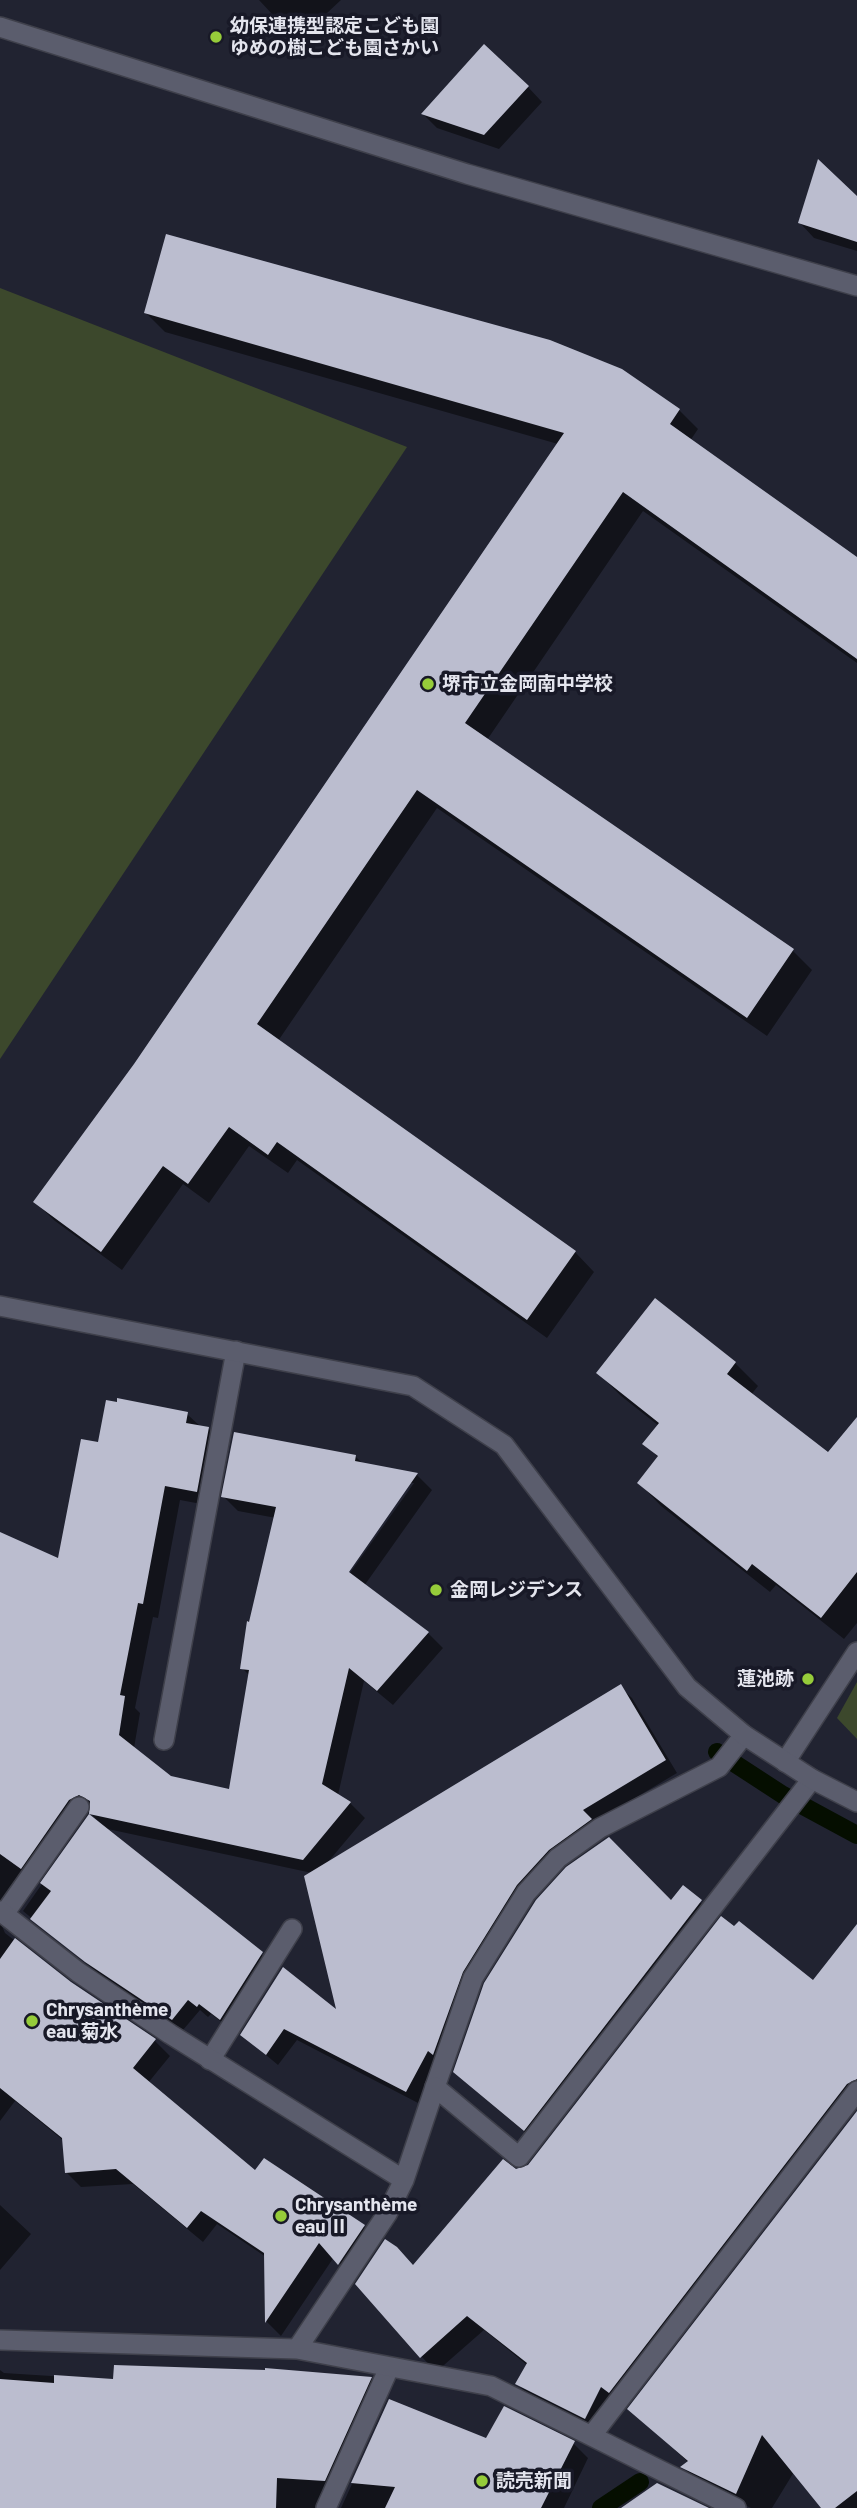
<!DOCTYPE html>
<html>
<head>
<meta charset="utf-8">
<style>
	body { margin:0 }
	canvas { display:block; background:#212331 }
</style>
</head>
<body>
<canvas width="857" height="2508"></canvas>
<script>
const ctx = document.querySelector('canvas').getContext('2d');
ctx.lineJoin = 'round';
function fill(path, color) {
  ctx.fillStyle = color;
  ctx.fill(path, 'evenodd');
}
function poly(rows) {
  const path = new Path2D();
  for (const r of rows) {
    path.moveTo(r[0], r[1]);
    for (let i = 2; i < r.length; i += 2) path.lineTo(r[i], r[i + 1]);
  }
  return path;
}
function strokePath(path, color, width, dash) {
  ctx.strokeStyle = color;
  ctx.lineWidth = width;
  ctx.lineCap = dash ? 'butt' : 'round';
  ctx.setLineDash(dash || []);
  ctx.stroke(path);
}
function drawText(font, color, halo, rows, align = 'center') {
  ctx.font = font + ' Barlow,"Noto Sans JP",sans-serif';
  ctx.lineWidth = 7;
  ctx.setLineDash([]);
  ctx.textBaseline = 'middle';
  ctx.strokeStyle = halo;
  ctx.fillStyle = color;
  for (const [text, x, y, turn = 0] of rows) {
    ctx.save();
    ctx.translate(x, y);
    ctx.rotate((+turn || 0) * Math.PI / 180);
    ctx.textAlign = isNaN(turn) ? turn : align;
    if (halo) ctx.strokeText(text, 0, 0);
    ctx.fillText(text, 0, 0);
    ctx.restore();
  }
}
fill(poly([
	[0,288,407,447,0,1059],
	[857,1682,857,1739,837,1718]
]), '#3c482c');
fill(poly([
	[259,0,341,0,297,41],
	[528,87,542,102,499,149,437,128,423,114],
	[857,199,857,251,814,238,800,223],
	[146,313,679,410,698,429,690,441,857,559,857,663,643,511,487,740,792,950,812,970,767,1036,437,808,278,1041,575,1252,594,1272,547,1338,297,1160,288,1173,249,1146,209,1203,183,1184,122,1270,55,1221,35,1202,135,1065,558,444,165,332],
	[735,1363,758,1386,751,1395,829,1455,857,1459,857,1623,844,1639,776,1585,770,1592,661,1506,639,1483,659,1458,645,1444,659,1426,621,1396,598,1373],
	[187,1414,201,1427,209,1429,224,1444,212,1506,180,1500,158,1618,153,1617,135,1708,140,1713,134,1748,170,1777,231,1791,250,1676,242,1668,276,1518,238,1511,223,1496,355,1456,363,1464,417,1475,432,1490,364,1586,428,1633,443,1648,393,1705,364,1681,338,1795,350,1803,365,1818,328,1862,620,1687,632,1698,677,1773,593,1823,527,1898,474,1984,440,2061,418,2103,297,2040,278,2065,242,2035,338,2013,312,1873,103,1828,273,1964,232,2030,211,2014,208,2017,200,2010,183,2030,98,1973,23,1911,89,1817,98,1823,99,1822,91,1814,94,1810,84,1815,6,1918,2,1926,5,1933,69,1983,155,2041,170,2056,148,2083,256,2173,364,2227,379,2242,354,2278,334,2257,281,2336,267,2322,266,2257,217,2224,203,2242,133,2184,81,2187,66,2172,64,2141,15,2101,0,2121,0,1534,60,1561,99,1444],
	[409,1483,414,1483,345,1580,342,1578],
	[683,1888,716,1916,539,2144,470,2086,671,1903],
	[857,1927,857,2106,601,2433,533,2399,517,2384,527,2365,484,2330,436,2372,421,2356,414,2267,516,2171,523,2170,813,1982],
	[857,2114,857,2508,823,2508,794,2472,772,2508,751,2508,698,2482,683,2467,689,2463,630,2409],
	[0,2205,31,2234,0,2270],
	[0,2370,4,2373,115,2380,371,2378,386,2393,334,2508,0,2508],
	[390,2401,487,2440,573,2443,588,2458,564,2508,341,2508]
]), '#0007');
strokePath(poly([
	[717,1752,783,1795,857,1835],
	[601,2508,640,2482]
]), '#050e00', 18);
fill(poly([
	[484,44,529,86,484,135,421,114],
	[818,159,857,196,857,242,798,223],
	[166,234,550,340,622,369,680,409,670,424,857,557,857,659,623,492,465,723,794,949,747,1018,417,790,257,1024,576,1251,527,1320,277,1142,268,1155,229,1127,188,1184,163,1166,101,1252,33,1202,134,1064,564,433,144,313],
	[655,1298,736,1362,727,1374,828,1452,857,1417,857,1572,821,1618,752,1564,747,1571,637,1483,658,1456,642,1444,659,1423,596,1373],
	[117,1398,188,1412,186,1423,209,1427,197,1492,165,1486,143,1604,138,1603,120,1695,125,1696,119,1735,171,1776,229,1789,249,1670,240,1669,247,1621,249,1622,276,1507,221,1497,234,1432,356,1455,355,1461,418,1473,349,1572,429,1632,377,1691,349,1668,322,1784,351,1802,303,1860,89,1814,90,1801,79,1795,69,1800,21,1869,0,1854,0,1532,58,1558,81,1439,98,1442,106,1400,117,1402],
	[621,1684,666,1760,583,1810,592,1819,549,1850,517,1885,463,1972,433,2055,428,2051,406,2092,284,2029,266,2055,240,2035,283,1967,336,2009,304,1876],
	[89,1814,263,1952,220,2020,199,2004,197,2007,188,2000,172,2020,85,1962,30,1919,51,1891,40,1883],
	[609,1837,671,1900,683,1885,702,1900,524,2131,453,2072,484,1983,536,1900,566,1867],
	[721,1916,734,1926,739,1921,813,1980,857,1924,857,2079,847,2084,609,2393,601,2387,585,2419,515,2384,527,2363,467,2316,420,2358,355,2284,385,2239,397,2247,413,2265,503,2159,516,2169,528,2165],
	[15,1938,71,1982,156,2039,133,2068,255,2170,264,2158,365,2225,338,2265,319,2243,265,2323,264,2253,201,2211,187,2228,116,2169,65,2173,62,2138,0,2088,0,1959],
	[857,2111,857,2491,835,2508,821,2508,762,2435,736,2494,680,2467,688,2461,627,2409],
	[114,2365,265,2370,265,2368,372,2377,325,2481,277,2478,276,2508,0,2508,0,2379,54,2383,54,2375,113,2379],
	[389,2399,486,2438,504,2406,575,2441,541,2508,385,2508,395,2487,351,2483],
	[657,2483,709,2508,621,2508]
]), '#bbbdcf');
const service = poly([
	[785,1762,857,1652],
	[4,1914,79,1807],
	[210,2060,292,1929],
	[435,2087,473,1978,526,1893,558,1858,600,1828,719,1767,744,1735],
	[326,2508,389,2368]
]);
const minor = poly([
	[0,27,467,174,857,286],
	[164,1740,236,1351],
	[0,1911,78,1972,170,2034,404,2180],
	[0,2340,297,2349,491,2386,736,2508],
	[297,2349,387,2214,404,2180,435,2087,519,2157,812,1779],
	[592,2435,857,2091]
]);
const tertiary = poly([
	[0,1306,413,1386,504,1445,687,1687,744,1735,812,1779,857,1802]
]);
strokePath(service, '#3f404b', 22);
strokePath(minor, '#3f404b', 22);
strokePath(tertiary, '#3f404b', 22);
strokePath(service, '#5b5d6d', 19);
strokePath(minor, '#5b5d6d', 19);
strokePath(tertiary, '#5b5d6d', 19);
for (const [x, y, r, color] of [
	[216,37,7,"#96cc3a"],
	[428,684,7,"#96cc3a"],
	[436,1590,7,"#96cc3a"],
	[808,1679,7,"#96cc3a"],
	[32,2021,7,"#96cc3a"],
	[281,2216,7,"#96cc3a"],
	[482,2481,7,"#96cc3a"]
]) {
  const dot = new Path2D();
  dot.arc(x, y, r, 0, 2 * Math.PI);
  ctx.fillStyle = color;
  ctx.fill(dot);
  strokePath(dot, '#181927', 2.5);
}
drawText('bold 19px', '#e4e5ee', '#181927', [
	["幼保連携型認定こども園",230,26],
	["ゆめの樹こども園さかい",230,48],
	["堺市立金岡南中学校",442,684],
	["金岡レジデンス",450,1590],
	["蓮池跡",794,1679,"right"],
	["Chrysanthème",46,2010],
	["eau 菊水",46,2032],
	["Chrysanthème",295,2205],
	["eau Ⅱ",295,2227],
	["読売新聞",496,2481]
], 'left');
</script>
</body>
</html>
